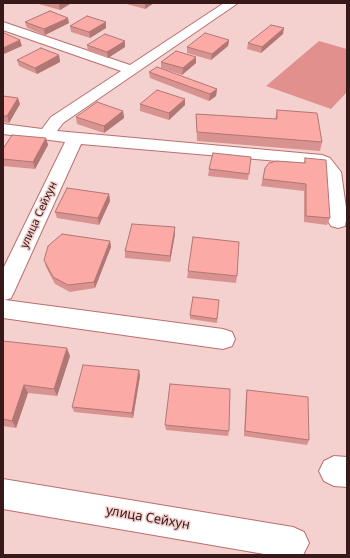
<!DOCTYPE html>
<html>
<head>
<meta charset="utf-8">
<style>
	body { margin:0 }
	#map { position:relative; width:350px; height:558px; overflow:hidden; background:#f4d1cf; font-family:"Noto Sans",sans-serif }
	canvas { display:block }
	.frame { position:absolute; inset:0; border:4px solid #371919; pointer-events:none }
</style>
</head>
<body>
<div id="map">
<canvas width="350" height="558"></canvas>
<div class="frame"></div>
</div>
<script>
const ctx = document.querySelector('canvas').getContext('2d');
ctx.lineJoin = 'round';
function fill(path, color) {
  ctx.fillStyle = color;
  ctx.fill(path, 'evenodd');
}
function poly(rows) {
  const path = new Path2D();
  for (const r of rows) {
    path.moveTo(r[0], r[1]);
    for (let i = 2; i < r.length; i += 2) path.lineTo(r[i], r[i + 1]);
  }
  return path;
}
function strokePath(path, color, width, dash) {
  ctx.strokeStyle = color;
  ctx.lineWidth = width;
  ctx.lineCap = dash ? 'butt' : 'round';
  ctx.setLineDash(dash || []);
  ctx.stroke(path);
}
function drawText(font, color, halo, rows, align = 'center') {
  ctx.font = font + ' "Noto Sans",sans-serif';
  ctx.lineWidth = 3;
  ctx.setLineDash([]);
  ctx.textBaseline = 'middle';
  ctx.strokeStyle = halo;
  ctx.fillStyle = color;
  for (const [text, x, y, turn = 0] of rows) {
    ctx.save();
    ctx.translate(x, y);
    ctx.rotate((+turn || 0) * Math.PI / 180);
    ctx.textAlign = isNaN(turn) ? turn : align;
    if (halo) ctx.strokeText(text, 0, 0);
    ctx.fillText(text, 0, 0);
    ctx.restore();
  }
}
fill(poly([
	[319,41,347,49,347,92,331,109,266,86]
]), '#e2908d');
const street = poly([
	[224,3,238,3,63,123,57,131,322,155,330,158,341,172,347,215,345,226,338,228,331,226,328,221,323,173,318,166,313,164,81,144,14,292,11,298,5,300,223,329,232,332,235,339,232,346,223,349,3,318,3,269,65,142,3,134,3,124,42,129,51,117,121,71,3,30,3,22,130,65,224,3],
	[334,456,347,457,347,487,334,486,324,481,319,471,324,461,334,456],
	[3,479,293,527,304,532,309,543,303,555,270,555,3,509,3,479]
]);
strokePath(street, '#bb6f6d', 2);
fill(street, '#fff');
fill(poly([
	[35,3,70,3,70,4,60,10],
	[123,3,154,3,145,9],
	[25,22,69,23,45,35,27,28],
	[70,26,106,28,90,38,71,32],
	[283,34,261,53,247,49,248,43],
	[229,40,228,46,211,60,187,53,187,47],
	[125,41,125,47,108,58,88,51,87,45],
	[59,55,60,62,37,74,19,66,17,60],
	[161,62,196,63,182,75,161,68],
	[149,72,217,89,216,96,209,101,150,78],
	[3,96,20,104,9,123,3,122],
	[140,104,185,105,169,120,140,111],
	[277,110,322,142,320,151,197,141,196,114,275,119],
	[123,111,124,118,104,133,77,124,76,117],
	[46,138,48,145,35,169,3,166,3,149],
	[251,157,248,180,208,176,209,169],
	[305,158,330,218,327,225,304,222,304,191,261,186,265,168,304,163],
	[109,194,110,201,99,225,57,218,55,212],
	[175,234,170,262,125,258,125,251],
	[110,241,111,247,95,288,70,292,55,284,46,267,44,260],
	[188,271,237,276,236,283,187,278],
	[219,300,217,323,190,319,190,315],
	[3,341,70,356,57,396,28,393,16,428,3,426],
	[139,370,140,376,133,418,74,412,72,407],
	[247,390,309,440,307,445,244,436,246,395],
	[165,425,229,431,228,436,166,430]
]), '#d8928f');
fill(poly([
	[61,3,70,3,70,4,60,10,59,4],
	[145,3,154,3,145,9],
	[68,18,69,23,45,35,44,29],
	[106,22,106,28,90,38,89,32],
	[284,28,283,34,261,53,262,47],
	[20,40,22,46,4,54,3,48],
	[229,40,228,46,211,60,212,54],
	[125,41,125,47,108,58,107,52],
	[59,55,60,62,37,74,35,68],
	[196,57,196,63,182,75,183,68],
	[217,89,216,96,209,101,210,94],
	[18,98,20,104,9,123,7,116],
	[185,99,185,105,169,120,169,113],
	[123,111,124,118,104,133,104,126],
	[46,138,48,145,35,169,33,162],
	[109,194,110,201,99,225,98,218],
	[175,227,175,234,170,262,170,256],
	[110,241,111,247,95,288,94,282],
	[67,348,70,356,57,396,54,389],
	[139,370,140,376,133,418,132,413],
	[24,385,28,393,16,428,12,421]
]), '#b07774');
const building = poly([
	[50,11,68,18,44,29,25,22,50,11],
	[87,16,106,22,89,32,70,26,87,16],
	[271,25,284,28,262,47,248,43,271,25],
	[4,33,20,40,3,48,3,34,4,33],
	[205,33,229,40,212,54,187,47,205,33],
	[105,34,125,41,107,52,87,45,105,34],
	[41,48,59,55,35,68,17,60,41,48],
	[176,51,196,57,183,68,161,62,176,51],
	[157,67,217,89,210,94,149,72,157,67],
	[157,90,185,99,169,113,140,104,157,90],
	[3,96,18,98,7,116,3,116,3,96],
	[97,102,123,111,104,126,76,117,97,102],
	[277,110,317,113,322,142,197,132,196,114,277,119,277,110],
	[12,135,46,138,33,162,3,159,3,149,12,135],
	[213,153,251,157,249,174,209,169,213,153],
	[305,158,326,160,330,218,306,216,306,184,263,179,265,168,269,163,277,161,305,163,305,158],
	[67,188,109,194,98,218,55,212,67,188],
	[132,224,175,227,170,256,125,251,132,224],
	[62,234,110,241,94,282,68,285,53,277,44,260,48,246,62,234],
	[193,237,239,242,237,276,188,271,193,237],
	[193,297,219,300,217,319,190,315,193,297],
	[3,341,67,348,54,389,24,385,12,421,3,419,3,341],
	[83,365,139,370,132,413,72,407,83,365],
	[170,384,230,389,229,431,165,425,170,384],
	[247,390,308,397,309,440,245,431,247,390]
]);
fill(building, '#fbaaa6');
strokePath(building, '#b07774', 1);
drawText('11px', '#371919', '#f4d1cf', [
	["улица Сейхун",39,215,-65]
]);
drawText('13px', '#371919', '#f4d1cf', [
	["улица Сейхун",148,518,10]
]);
</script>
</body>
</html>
